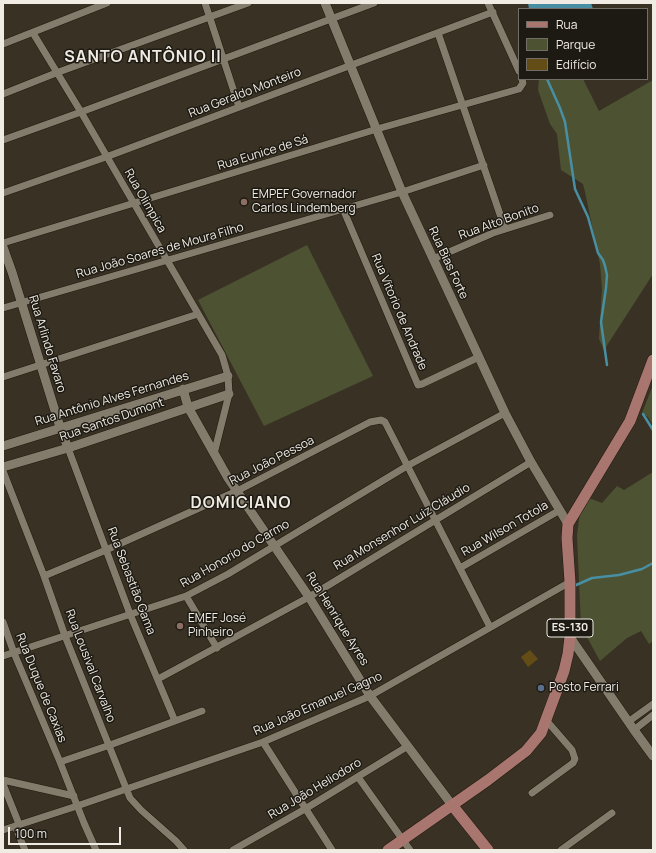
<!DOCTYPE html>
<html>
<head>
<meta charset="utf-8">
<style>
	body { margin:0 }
	#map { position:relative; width:656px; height:853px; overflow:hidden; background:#393224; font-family:Manrope,sans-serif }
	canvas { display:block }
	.frame { position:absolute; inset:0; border:4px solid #f0ece3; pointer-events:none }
	.legend { position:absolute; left:518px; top:8px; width:130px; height:72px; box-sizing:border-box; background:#1d1a14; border:1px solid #716e67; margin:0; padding:5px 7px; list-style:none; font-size:12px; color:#f0ece3 }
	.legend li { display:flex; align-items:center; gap:8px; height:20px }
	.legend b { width:20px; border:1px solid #716e67 }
	.scale { position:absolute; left:8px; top:827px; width:113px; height:18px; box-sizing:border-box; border:2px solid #f0ece3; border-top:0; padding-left:5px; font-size:12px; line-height:14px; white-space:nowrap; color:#f0ece3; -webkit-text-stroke:3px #1d1a14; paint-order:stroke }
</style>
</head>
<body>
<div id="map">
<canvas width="656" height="853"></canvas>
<div class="frame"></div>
<ul class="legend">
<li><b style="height:5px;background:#a8756f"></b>Rua</li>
<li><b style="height:11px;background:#4d5233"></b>Parque</li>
<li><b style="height:11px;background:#644c17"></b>Edifício</li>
</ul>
<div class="scale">100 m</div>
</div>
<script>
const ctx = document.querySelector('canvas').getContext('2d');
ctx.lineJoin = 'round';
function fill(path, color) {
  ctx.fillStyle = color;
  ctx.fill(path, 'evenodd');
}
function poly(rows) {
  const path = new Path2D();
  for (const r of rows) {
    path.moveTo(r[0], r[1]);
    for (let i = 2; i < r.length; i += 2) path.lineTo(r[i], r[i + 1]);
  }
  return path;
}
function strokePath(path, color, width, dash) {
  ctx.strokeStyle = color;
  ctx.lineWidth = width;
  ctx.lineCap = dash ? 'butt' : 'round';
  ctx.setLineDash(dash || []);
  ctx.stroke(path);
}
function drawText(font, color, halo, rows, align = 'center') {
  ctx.font = font + ' Manrope,sans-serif';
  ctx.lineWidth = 3;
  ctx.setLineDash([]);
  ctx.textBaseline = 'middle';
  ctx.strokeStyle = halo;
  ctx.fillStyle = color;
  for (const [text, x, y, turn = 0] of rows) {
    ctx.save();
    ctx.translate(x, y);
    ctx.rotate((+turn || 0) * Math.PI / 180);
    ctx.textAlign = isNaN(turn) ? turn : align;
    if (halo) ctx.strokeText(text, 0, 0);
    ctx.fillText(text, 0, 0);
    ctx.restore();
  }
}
fill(poly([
	[539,79,583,79,599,111,653,80,653,274,604,350,599,339,602,289,600,264,585,192,583,184,561,170,557,134,550,124,538,90],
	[307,245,373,376,264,426,198,300],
	[653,385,653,425,648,417,642,413],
	[653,472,653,641,649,644,641,631,627,638,600,661,581,626,577,535,580,512,586,497,602,503,617,486,624,490]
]), '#4d5233');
fill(poly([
	[528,3,591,3,593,9,529,9]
]), '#498fa3');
strokePath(poly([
	[547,79,560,108,565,122,575,189,588,217,598,253,603,260,605,266,607,275,606,288,601,322,607,365],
	[643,414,653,430],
	[574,586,592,578,619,575,642,569,653,563]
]), '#498fa3', 2.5);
fill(poly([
	[530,650,538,659,528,667,521,657]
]), '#644c17');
const minor = poly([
	[205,3,239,107],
	[488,3,519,71],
	[33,33,81,112,222,355,228,376,229,394,214,454],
	[438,33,505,229],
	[3,44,107,3],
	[3,94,56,73,248,3],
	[3,140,81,112,374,3],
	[3,193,106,157,493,12],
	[343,209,418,385,422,384,479,357],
	[3,243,377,129,519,89,523,83,522,79],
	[433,259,493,233,550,215],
	[3,308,402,192,484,165],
	[3,377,198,314],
	[68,448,130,614,175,721],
	[3,471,44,576,65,636,130,798,141,810,176,841,184,850],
	[460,568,560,510],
	[44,576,106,550,237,491,370,422,381,420,385,422,490,627],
	[186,596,217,648],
	[3,622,14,653,60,762,84,823,96,850],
	[3,656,186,596,228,574,407,466,505,413],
	[158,679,309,597,531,462],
	[628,722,653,704],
	[634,730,653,715],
	[263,742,332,850],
	[60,762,110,745,202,711],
	[358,777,410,850],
	[3,780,74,796],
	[3,784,19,824],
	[532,793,573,763,575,759,572,750,546,720],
	[15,826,25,850],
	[3,830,77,806,263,742,370,696,570,582],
	[233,850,305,809,408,746],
	[561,850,612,813]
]);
const tertiary = poly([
	[325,3,402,192,505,413,531,462,568,524],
	[3,247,12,272,60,427,68,448],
	[183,389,188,407,228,478,309,597,370,696,452,805],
	[3,446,228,376],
	[3,467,68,448,229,394],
	[570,637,634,730,653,756]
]);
const primary = poly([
	[452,805,488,850],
	[388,850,488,780,526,751,541,733,564,671,568,654,570,637,570,582,567,538,568,524,630,421,653,360]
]);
strokePath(minor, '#20190d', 8);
strokePath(tertiary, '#20190d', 10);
strokePath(primary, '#20190d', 12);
strokePath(minor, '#837b6b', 7);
strokePath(tertiary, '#837b6b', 9);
strokePath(primary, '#a8756f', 11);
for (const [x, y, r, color] of [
	[244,202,4,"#8d6e63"],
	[180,626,4,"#8d6e63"],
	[541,688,4,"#5c6f8a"]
]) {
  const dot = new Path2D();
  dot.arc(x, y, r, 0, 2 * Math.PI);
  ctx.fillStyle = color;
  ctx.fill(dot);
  strokePath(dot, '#1d1a14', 1.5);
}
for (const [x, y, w] of [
	[570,628,46]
]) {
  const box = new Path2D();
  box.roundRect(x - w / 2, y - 9, w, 18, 3);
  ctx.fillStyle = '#1d1a14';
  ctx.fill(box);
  strokePath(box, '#f0ece3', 1);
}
drawText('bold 11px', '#f0ece3', null, [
	["ES-130",570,628]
]);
drawText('12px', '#f0ece3', '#1d1a14', [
	["Rua Geraldo Monteiro",245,93,-21],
	["Rua Eunice de Sá",263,153,-17],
	["Rua Olimpica",145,201,60],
	["Rua Alto Bonito",499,222,-20],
	["Rua João Soares de Moura Filho",160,251,-16],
	["Rua Bias Forte",448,263,65],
	["Rua Vitorio de Andrade",399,312,67],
	["Rua Arlindo Favaro",47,344,73],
	["Rua Antônio Alves Fernandes",112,399,-17],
	["Rua Santos Dumont",112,420,-19],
	["Rua João Pessoa",272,461,-27],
	["Rua Monsenhor Luiz Cláudio",402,527,-31],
	["Rua Wilson Totola",505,529,-30],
	["Rua Honorio do Carmo",235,554,-30],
	["Rua Sebastião Gama",131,581,69],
	["Rua Henrique Ayres",337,619,58],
	["Rua Lousival Carvalho",90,666,69],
	["Rua Duque de Caxias",41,688,68],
	["Rua João Emanuel Gagno",318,704,-24],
	["Rua João Heliodoro",315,789,-31]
]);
drawText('12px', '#f0ece3', '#1d1a14', [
	["EMPEF Governador",252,195],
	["Carlos Lindemberg",252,209],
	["EMEF José",188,619],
	["Pinheiro",188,633],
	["Posto Ferrari",549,688]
], 'left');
ctx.letterSpacing = '1px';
drawText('bold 16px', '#f0ece3', '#1d1a14', [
	["SANTO ANTÔNIO II",143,58],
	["DOMICIANO",241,504]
]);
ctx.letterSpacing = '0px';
</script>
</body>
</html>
